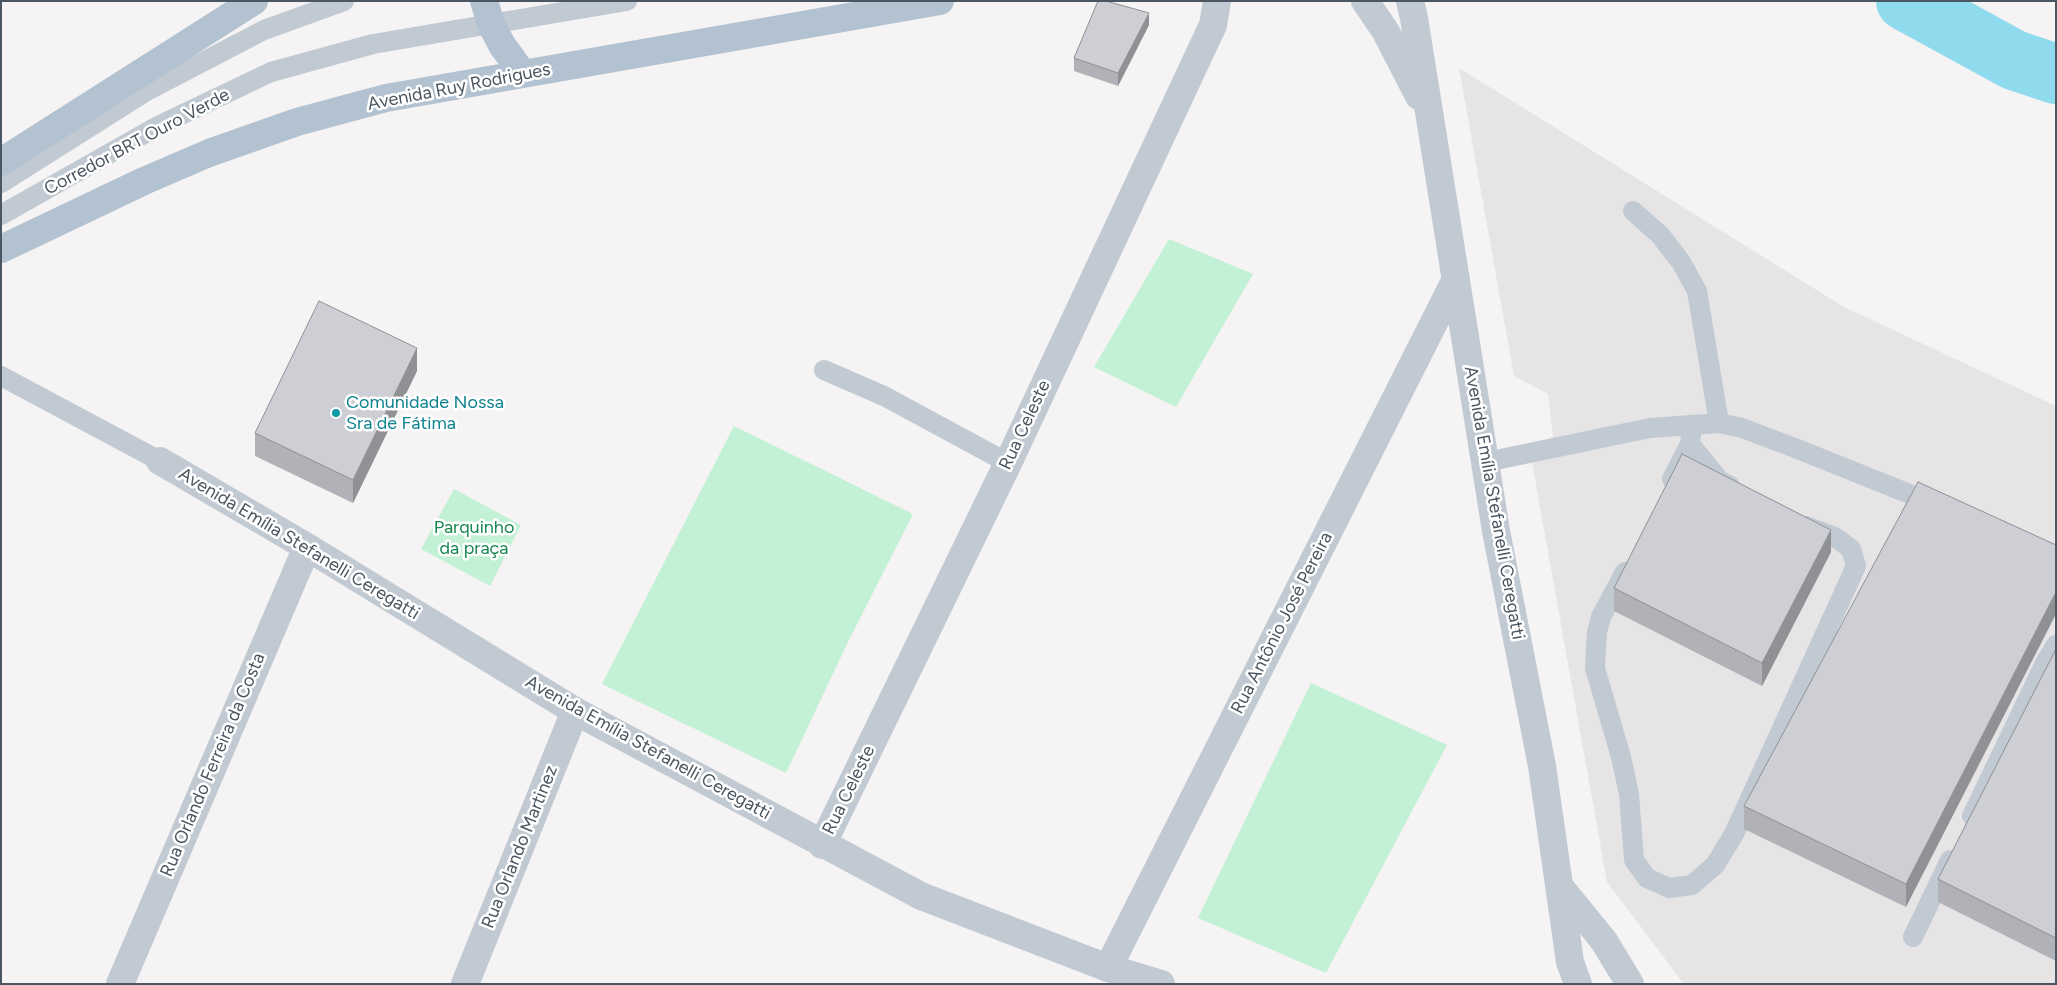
<!DOCTYPE html>
<html>
<head>
<meta charset="utf-8">
<style>
	body { margin:0 }
	#map { position:relative; width:2057px; height:985px; overflow:hidden; background:#f5f3f3; font-family:Figtree,sans-serif }
	canvas { display:block }
	.frame { position:absolute; inset:0; border:2px solid #4a5661; pointer-events:none }
</style>
</head>
<body>
<div id="map">
<canvas width="2057" height="985"></canvas>
<div class="frame"></div>
</div>
<script>
const ctx = document.querySelector('canvas').getContext('2d');
ctx.lineJoin = 'round';
function fill(path, color) {
  ctx.fillStyle = color;
  ctx.fill(path, 'evenodd');
}
function poly(rows) {
  const path = new Path2D();
  for (const r of rows) {
    path.moveTo(r[0], r[1]);
    for (let i = 2; i < r.length; i += 2) path.lineTo(r[i], r[i + 1]);
  }
  return path;
}
function strokePath(path, color, width, dash) {
  ctx.strokeStyle = color;
  ctx.lineWidth = width;
  ctx.lineCap = dash ? 'butt' : 'round';
  ctx.setLineDash(dash || []);
  ctx.stroke(path);
}
function drawText(font, color, halo, rows, align = 'center') {
  ctx.font = font + ' Figtree,sans-serif';
  ctx.lineWidth = 5;
  ctx.setLineDash([]);
  ctx.textBaseline = 'middle';
  ctx.strokeStyle = halo;
  ctx.fillStyle = color;
  for (const [text, x, y, turn = 0] of rows) {
    ctx.save();
    ctx.translate(x, y);
    ctx.rotate((+turn || 0) * Math.PI / 180);
    ctx.textAlign = isNaN(turn) ? turn : align;
    if (halo) ctx.strokeText(text, 0, 0);
    ctx.fillText(text, 0, 0);
    ctx.restore();
  }
}
fill(poly([
	[1459,68,1844,307,2056,406,2056,984,1684,984,1607,882,1530,451,1553,436,1548,394,1514,376]
]), '#e6e4e5');
fill(poly([
	[1169,239,1253,274,1176,407,1094,367],
	[734,426,913,514,848,642,786,773,602,684],
	[454,489,521,525,490,586,421,549],
	[1311,683,1447,745,1326,973,1198,918]
]), '#c3f1d5');
strokePath(poly([
	[1906,1,2014,60,2056,74]
]), '#90daee', 60);
strokePath(poly([
	[1,183,145,92,264,30,344,1],
	[1633,211,1660,235,1681,262,1697,291,1719,423],
	[1,215,158,126,271,72,373,44,627,1],
	[824,370,884,396,1008,463],
	[1,376,160,461],
	[1692,425,1690,444,1720,481,1730,486],
	[1486,462,1650,428,1719,423,1742,428,1795,448,1937,505],
	[1672,479,1690,444],
	[1625,572,1601,617,1597,632,1595,668,1621,757,1629,794,1634,860,1647,878,1669,888,1692,885,1715,865,1734,834,1856,566,1851,549,1835,537,1806,526],
	[1972,816,2045,663,2056,645],
	[1913,937,1950,860]
]), '#c1cad2', 20);
strokePath(poly([
	[160,461,307,547,575,711,921,896,1108,968,1161,984],
	[822,845,1008,463,1213,25,1217,1],
	[1108,968,1456,279],
	[120,984,307,547],
	[465,984,575,711]
]), '#c1cad2', 28);
strokePath(poly([
	[1365,1,1386,32,1419,96],
	[1410,1,1414,18,1496,531,1542,766,1570,962,1578,984],
	[1560,887,1604,941,1630,984]
]), '#c1cad2', 28);
strokePath(poly([
	[484,1,491,24,502,45,523,74],
	[1,162,254,1],
	[1,249,144,181,209,153,297,122,386,98,940,1]
]), '#b3c2d1', 28);
fill(poly([
	[1149,25,1118,86,1074,71,1074,58],
	[417,371,353,503,255,456,255,433],
	[2056,545,1906,907,1744,829,1744,806],
	[1831,552,1762,686,1614,611,1614,588],
	[2056,649,2056,961,1938,902,1938,879]
]), '#b0b2b7');
fill(poly([
	[1149,13,1149,25,1118,86,1118,73],
	[417,348,417,371,353,503,353,480],
	[1831,530,1831,552,1762,686,1762,663],
	[2056,592,2056,614,1906,907,1906,884]
]), '#909195');
const building = poly([
	[1098,1,1106,1,1149,13,1118,73,1074,58,1098,1],
	[319,301,417,348,353,480,255,433,319,301],
	[1682,454,1831,530,1762,663,1614,588,1682,454],
	[1918,482,2056,545,2056,592,1906,884,1744,806,1918,482],
	[2056,649,2056,938,1938,879,2056,649]
]);
fill(building, '#cdcfd5');
strokePath(building, '#909195', 1);
for (const [x, y, r, color] of [
	[336,413,5,"#0f9aa8"]
]) {
  const dot = new Path2D();
  dot.arc(x, y, r, 0, 2 * Math.PI);
  ctx.fillStyle = color;
  ctx.fill(dot);
  strokePath(dot, '#fff', 2);
}
drawText('18px', '#4a5661', '#fff', [
	["Avenida Ruy Rodrigues",459,87,-11],
	["Corredor BRT Ouro Verde",137,142,-28],
	["Rua Celeste",1025,425,-65],
	["Avenida Emília Stefanelli Ceregatti",1494,503,80],
	["Avenida Emília Stefanelli Ceregatti",299,544,31],
	["Rua Antônio José Pereira",1282,623,-63],
	["Avenida Emília Stefanelli Ceregatti",648,748,29],
	["Rua Orlando Ferreira da Costa",213,765,-67],
	["Rua Celeste",849,790,-64],
	["Rua Orlando Martinez",520,847,-68]
]);
drawText('18px', '#0d838f', '#fff', [
	["Comunidade Nossa",346,403],
	["Sra de Fátima",346,424]
], 'left');
drawText('18px', '#17864f', '#fff', [
	["Parquinho",474,528],
	["da praça",474,549]
]);
</script>
</body>
</html>
